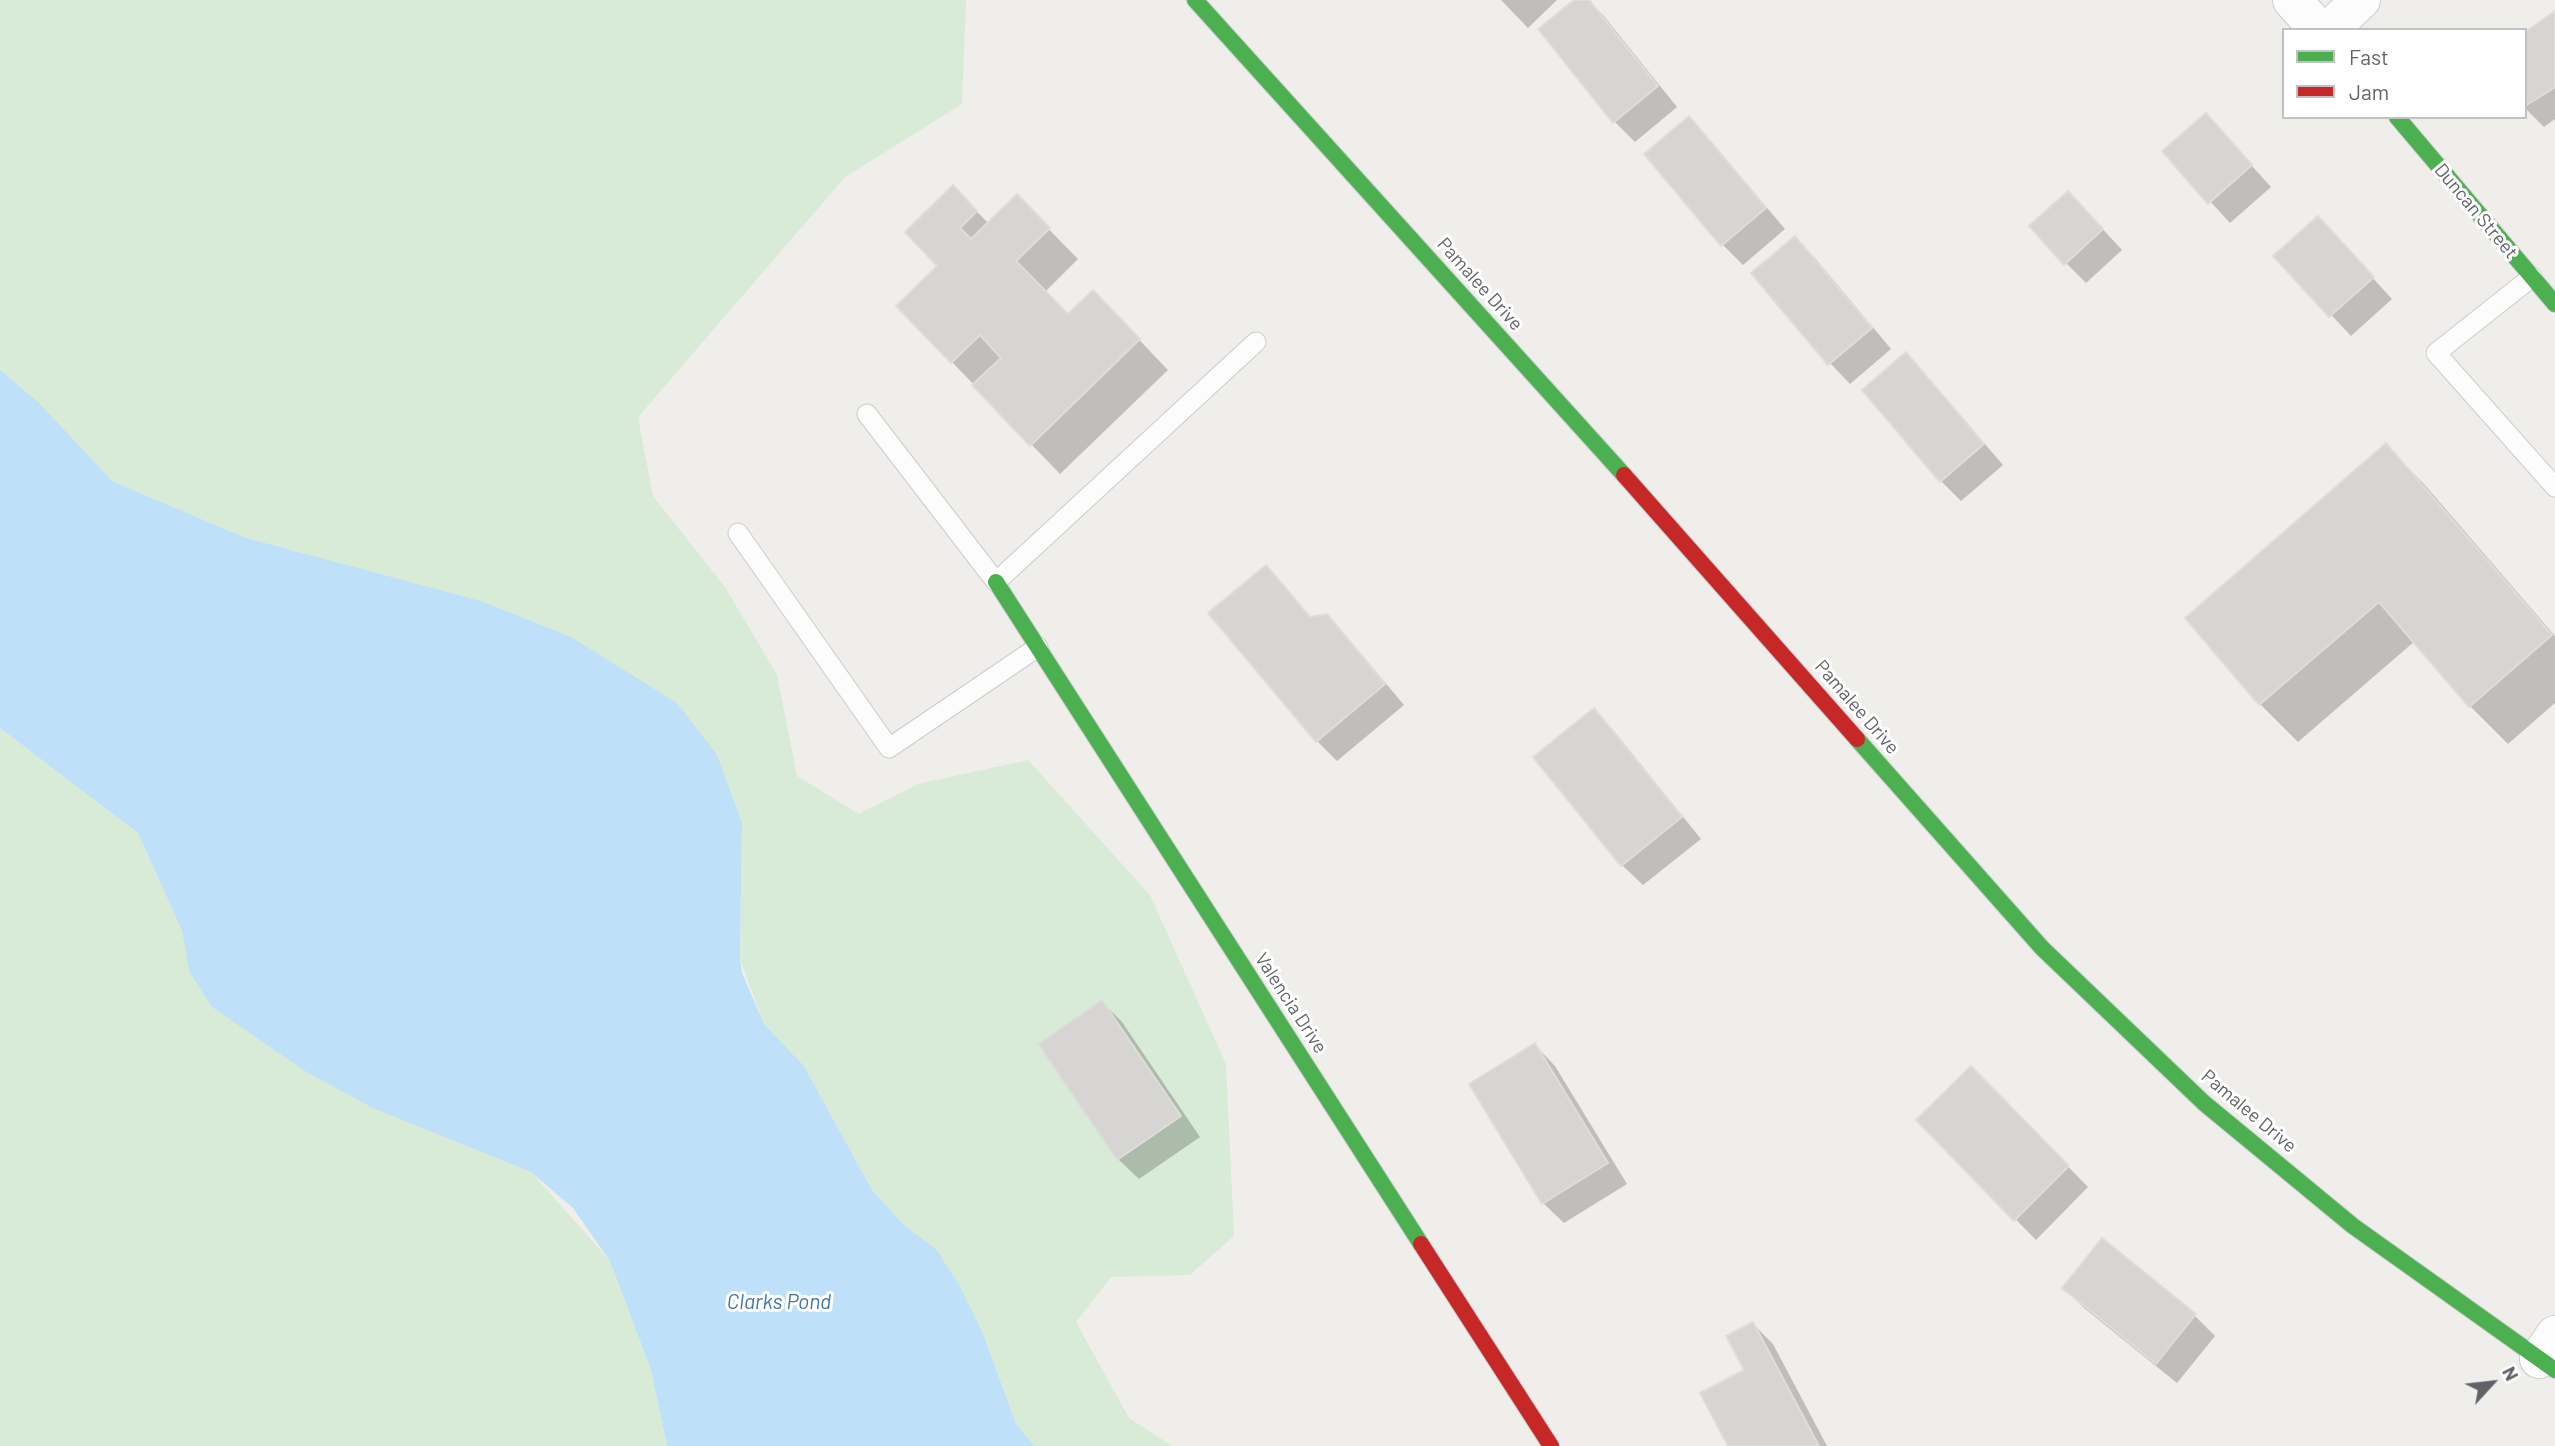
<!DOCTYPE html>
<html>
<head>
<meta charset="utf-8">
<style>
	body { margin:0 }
	#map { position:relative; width:2555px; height:1446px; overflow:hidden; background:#efeeea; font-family:Barlow,sans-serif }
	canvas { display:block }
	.legend { position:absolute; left:2282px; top:28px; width:245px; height:91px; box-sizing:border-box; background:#fff; border:2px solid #bfc1c3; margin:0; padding:9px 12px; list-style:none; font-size:21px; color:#5f6368 }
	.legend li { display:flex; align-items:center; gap:14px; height:35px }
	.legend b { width:35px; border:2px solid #bfc1c3 }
	.north { position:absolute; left:2457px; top:1348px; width:70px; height:70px; -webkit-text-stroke:5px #fff; paint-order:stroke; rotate:63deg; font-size:19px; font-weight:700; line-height:28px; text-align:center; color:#5f6368 }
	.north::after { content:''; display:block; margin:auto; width:24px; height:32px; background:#5f6368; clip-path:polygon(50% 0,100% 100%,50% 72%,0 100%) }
</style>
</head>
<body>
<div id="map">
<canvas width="2555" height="1446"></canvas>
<ul class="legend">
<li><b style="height:9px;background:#4caf50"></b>Fast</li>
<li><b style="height:9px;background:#c62828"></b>Jam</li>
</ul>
<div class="north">N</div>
</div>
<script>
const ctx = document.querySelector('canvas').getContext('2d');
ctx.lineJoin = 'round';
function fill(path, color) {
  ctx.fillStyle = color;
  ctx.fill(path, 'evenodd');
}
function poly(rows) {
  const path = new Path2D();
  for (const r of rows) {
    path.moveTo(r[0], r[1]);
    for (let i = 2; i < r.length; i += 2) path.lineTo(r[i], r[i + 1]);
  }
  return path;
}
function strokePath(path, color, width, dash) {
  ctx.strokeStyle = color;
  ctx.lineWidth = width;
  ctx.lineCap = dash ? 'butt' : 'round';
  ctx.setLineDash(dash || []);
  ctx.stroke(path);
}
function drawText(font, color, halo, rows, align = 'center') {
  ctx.font = font + ' Barlow,sans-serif';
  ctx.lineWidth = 6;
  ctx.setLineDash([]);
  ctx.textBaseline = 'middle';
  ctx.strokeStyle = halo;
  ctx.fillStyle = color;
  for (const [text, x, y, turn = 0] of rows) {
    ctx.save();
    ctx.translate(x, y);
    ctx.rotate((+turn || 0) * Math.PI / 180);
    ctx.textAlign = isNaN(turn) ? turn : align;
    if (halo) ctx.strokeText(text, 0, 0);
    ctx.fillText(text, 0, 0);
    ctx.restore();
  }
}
fill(poly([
	[0,0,966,0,962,104,845,177,638,417,653,496,725,587,777,675,797,776,859,814,918,784,1028,760,1150,895,1226,1064,1234,1236,1190,1275,1111,1277,1076,1322,1129,1418,1172,1446,1034,1446,1016,1425,982,1331,936,1249,905,1226,872,1190,804,1066,764,1024,740,959,742,823,246,538,112,481,0,374],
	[0,728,138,833,182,931,464,1143,531,1172,610,1261,651,1370,667,1446,0,1446]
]), '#d8ebd6');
fill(poly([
	[0,370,39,403,112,481,246,538,481,601,571,637,677,703,717,755,742,823,740,959,742,973,764,1024,804,1066,872,1190,905,1226,936,1249,959,1285,982,1331,1016,1424,1034,1446,667,1446,651,1370,610,1261,573,1208,531,1172,373,1108,308,1073,212,1007,189,971,182,931,138,833,0,728]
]), '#bfe0f9');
fill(poly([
	[1501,0,1557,0,1528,28],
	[1577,0,1588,0,1603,15,1677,107,1635,142,1615,122,1540,30],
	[2555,13,2555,119,2544,127,2525,108,2525,34],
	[2206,115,2271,187,2230,223,2164,151],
	[1689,119,1709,139,1785,229,1743,265,1723,245],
	[953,187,989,224,1017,197,1078,259,1045,292,1068,316,1122,322,1168,370,1060,474,952,362,940,266],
	[2088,213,2122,250,2086,283,2066,263],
	[2318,218,2392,299,2351,336,2276,256],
	[1795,238,1815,258,1891,349,1850,384,1830,363],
	[1906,355,1926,375,2003,465,1961,501,1941,481],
	[2386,446,2424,484,2555,636,2555,703,2508,744,2470,706,2415,641,2298,742,2260,704],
	[1266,567,1312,619,1327,616,1347,637,1404,705,1337,761,1317,741],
	[1594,711,1614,731,1701,839,1643,885,1622,865,1536,758],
	[1102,1002,1122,1022,1200,1137,1139,1179,1118,1159],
	[1535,1045,1555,1066,1627,1184,1564,1223,1543,1203],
	[1971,1068,2088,1187,2036,1240,1918,1120],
	[2102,1241,2195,1316,2215,1336,2177,1383,2084,1308,2064,1288],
	[1753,1324,1773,1344,1827,1446,1730,1446,1747,1370]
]), '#0003');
const building = poly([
	[1574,0,1589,0,1658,86,1613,123,1538,29,1574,0],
	[2555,11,2555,87,2525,106,2525,32,2555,11],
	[2206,113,2252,165,2208,204,2162,151,2206,113],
	[1689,116,1766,208,1721,246,1644,154,1689,116],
	[953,185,977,211,960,228,971,239,1017,194,1050,228,1016,261,1068,314,1093,290,1140,339,1030,446,972,385,1001,358,980,335,951,363,896,306,937,266,905,232,953,185],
	[2068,191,2103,229,2064,265,2029,226,2068,191],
	[2318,216,2374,277,2329,317,2273,256,2318,216],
	[1795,236,1872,328,1828,365,1751,273,1795,236],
	[1906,352,1984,444,1940,482,1862,390,1906,352],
	[2386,443,2552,635,2469,707,2379,602,2259,705,2185,618,2386,443],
	[1266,565,1310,617,1327,614,1385,684,1316,742,1208,613,1266,565],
	[1594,708,1682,817,1621,866,1533,757,1594,708],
	[1102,1000,1181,1116,1117,1160,1038,1044,1102,1000],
	[1535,1043,1608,1163,1542,1204,1469,1084,1535,1043],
	[1971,1066,2069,1166,2014,1221,1916,1120,1971,1066],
	[2102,1238,2196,1314,2156,1364,2062,1288,2102,1238],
	[1753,1322,1819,1446,1728,1446,1700,1393,1744,1370,1726,1336,1753,1322]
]);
fill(building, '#d6d5d3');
strokePath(building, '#deddd9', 2);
const lane = poly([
	[2532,277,2436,353,2555,487],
	[867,414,996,582,1256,342],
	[738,533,889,748,1038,647]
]);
const street = poly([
	[2292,0,2319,30],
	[2329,30,2361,0],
	[2539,1359,2555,1335]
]);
const fast = poly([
	[1195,0,1624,475],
	[2397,117,2555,304],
	[996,582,1421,1244],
	[1857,739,2042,948,2204,1103,2353,1226,2555,1370]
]);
const jam = poly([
	[1624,475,1857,739],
	[1421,1244,1551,1446]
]);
strokePath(lane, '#cbcccc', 21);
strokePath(street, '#cbcccc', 40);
strokePath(fast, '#cacacb', 18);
strokePath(jam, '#cacacb', 18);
strokePath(lane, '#fdfcfc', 19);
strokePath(street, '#fdfcfc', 38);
strokePath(fast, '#4caf50', 16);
strokePath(jam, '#c62828', 16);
drawText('19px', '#5f6368', '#fff', [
	["Duncan Street",2476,211,50],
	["Pamalee Drive",1480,284,48],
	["Pamalee Drive",1857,707,49],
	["Valencia Drive",1291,1003,57],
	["Pamalee Drive",2249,1111,40]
]);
drawText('italic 21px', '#4174aa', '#fff', [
	["Clarks Pond",779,1302]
]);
</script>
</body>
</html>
